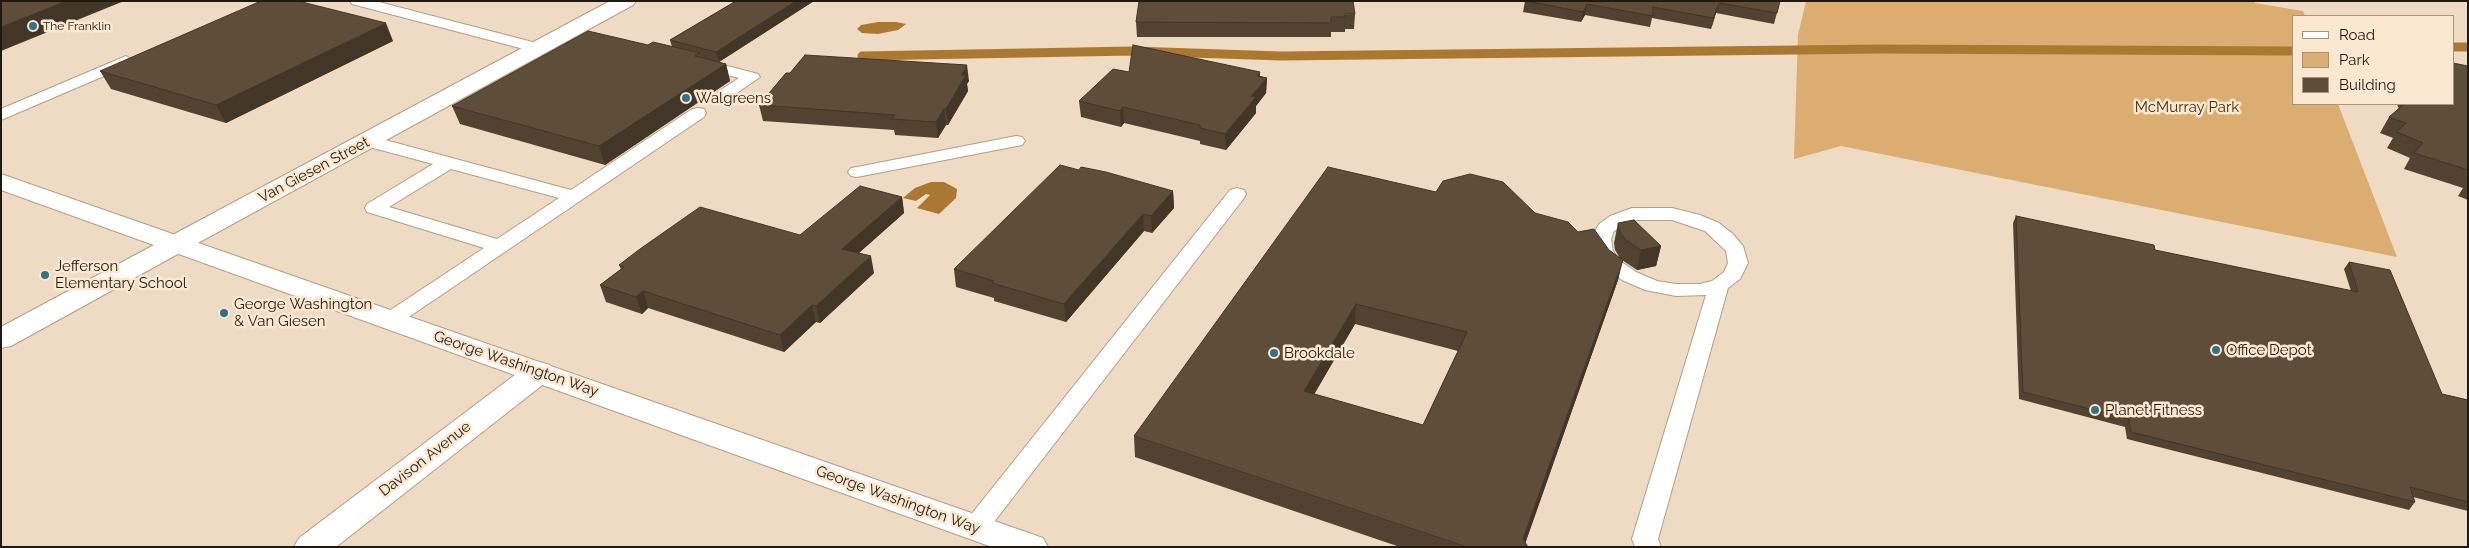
<!DOCTYPE html>
<html>
<head>
<meta charset="utf-8">
<style>
	body { margin:0 }
	#map { position:relative; width:2469px; height:548px; overflow:hidden; background:#efdbc3; font-family:Raleway,sans-serif }
	canvas { display:block }
	.frame { position:absolute; inset:0; border:2px solid #201910; pointer-events:none }
	.legend { position:absolute; left:2292px; top:15px; width:162px; height:90px; box-sizing:border-box; background:#fce8d0; border:1px solid #a49583; margin:0; padding:6px 9px; list-style:none; font-size:15px; color:#201910 }
	.legend li { display:flex; align-items:center; gap:10px; height:25px }
	.legend b { width:25px; border:1px solid #a49583 }
</style>
</head>
<body>
<div id="map">
<canvas width="2469" height="548"></canvas>
<div class="frame"></div>
<ul class="legend">
<li><b style="height:6px;background:#fff"></b>Road</li>
<li><b style="height:14px;background:#dbad70"></b>Park</li>
<li><b style="height:14px;background:#5e4d39"></b>Building</li>
</ul>
</div>
<script>
const ctx = document.querySelector('canvas').getContext('2d');
ctx.lineJoin = 'round';
function fill(path, color) {
  ctx.fillStyle = color;
  ctx.fill(path, 'evenodd');
}
function poly(rows) {
  const path = new Path2D();
  for (const r of rows) {
    path.moveTo(r[0], r[1]);
    for (let i = 2; i < r.length; i += 2) path.lineTo(r[i], r[i + 1]);
  }
  return path;
}
function strokePath(path, color, width, dash) {
  ctx.strokeStyle = color;
  ctx.lineWidth = width;
  ctx.lineCap = dash ? 'butt' : 'round';
  ctx.setLineDash(dash || []);
  ctx.stroke(path);
}
function drawText(font, color, halo, rows, align = 'center') {
  ctx.font = font + ' Raleway,sans-serif';
  ctx.lineWidth = 5;
  ctx.setLineDash([]);
  ctx.textBaseline = 'middle';
  ctx.strokeStyle = halo;
  ctx.fillStyle = color;
  for (const [text, x, y, turn = 0] of rows) {
    ctx.save();
    ctx.translate(x, y);
    ctx.rotate((+turn || 0) * Math.PI / 180);
    ctx.textAlign = isNaN(turn) ? turn : align;
    if (halo) ctx.strokeText(text, 0, 0);
    ctx.fillText(text, 0, 0);
    ctx.restore();
  }
}
fill(poly([
	[1806,1,2254,1,2255,3,2303,11,2305,16,2293,16,2293,104,2338,104,2397,257,1841,146,1794,159,1798,35]
]), '#dbad70');
fill(poly([
	[878,22,896,22,906,24,898,30,878,34,862,33,857,29,861,25],
	[931,182,944,182,957,189,956,198,939,214,917,208,930,195,926,194,916,201,903,198,915,188]
]), '#ab7831');
strokePath(poly([
	[2453,47,2468,47],
	[862,56,1133,51,1281,56,1881,49,2293,51]
]), '#ab7831', 9);
const service = poly([
	[350,1,375,1,544,45,547,48,539,53,352,4,350,1],
	[126,56,134,61,132,64,1,120,1,109,126,56],
	[701,59,758,74,760,77,731,97,719,97,717,94,719,91,739,78,695,67,693,64,701,59],
	[698,108,704,109,706,113,704,117,397,325,390,327,383,325,380,320,383,315,484,248,367,212,365,208,367,204,433,164,362,145,359,141,362,137,374,137,571,190,692,109,698,108],
	[451,169,559,198,497,239,389,207,451,169],
	[1016,136,1022,137,1025,141,1022,145,857,177,851,176,848,172,851,168,857,167,1016,136],
	[1237,188,1244,190,1246,194,1244,198,984,535,975,537,966,535,962,528,966,521,1230,190,1237,188],
	[1632,208,1672,208,1700,215,1719,223,1733,234,1743,246,1748,263,1740,279,1728,288,1658,539,1661,547,1635,547,1632,539,1706,295,1676,296,1645,290,1622,280,1606,269,1593,251,1591,239,1599,224,1610,216,1632,208],
	[1635,220,1672,220,1705,231,1726,251,1728,263,1724,272,1712,281,1700,284,1676,284,1657,281,1636,272,1620,261,1613,251,1611,239,1614,231,1635,220]
]);
const tertiary = poly([
	[176,236,185,238,189,244,185,250,11,346,1,348,1,327,167,238,176,236],
	[539,362,550,365,554,372,550,379,336,547,294,547,299,538,528,365,539,362]
]);
const secondary = poly([
	[610,1,636,1,633,5,185,250,176,252,167,250,163,244,167,238,610,1]
]);
const primary = poly([
	[1,174,1043,538,1048,547,992,547,1,190,1,174]
]);
strokePath(service, '#b19e87', 2);
strokePath(tertiary, '#b19e87', 2);
strokePath(secondary, '#b19e87', 2);
strokePath(primary, '#b19e87', 2);
fill(service, '#fff');
fill(tertiary, '#fff');
fill(secondary, '#fff');
fill(primary, '#fff');
fill(poly([
	[736,1,814,1,719,62,726,64,730,81,605,165,460,124,452,106,648,45,672,47,670,40],
	[1525,1,1780,1,1774,24,1716,13,1711,29,1652,18,1650,27,1585,15,1581,22,1523,12],
	[1355,14,1354,29,1345,29,1345,32,1331,32,1331,37,1137,37,1136,22],
	[393,41,226,123,111,89,100,71],
	[2468,66,2468,200,2458,196,2463,188,2404,169,2410,158,2387,148,2393,138,2380,133,2389,117,2399,109,2397,104,2453,104],
	[1129,72,1260,76,1267,78,1266,93,1256,106,1256,113,1226,150,1200,144,1200,141,1124,123,1121,127,1081,117,1079,101],
	[969,81,967,84,968,91,948,125,946,125,938,138,895,135,894,130,763,121,759,105],
	[1079,170,1173,191,1174,208,1152,233,1144,231,1066,322,994,301,994,298,956,287,954,269],
	[1436,192,1535,213,1578,232,1620,258,1615,250,1614,243,1618,223,1661,246,1656,266,1637,270,1622,260,1618,280,1525,543,1528,547,1400,547,1135,457,1134,436],
	[1355,324,1458,351,1423,425,1314,394],
	[902,197,904,213,859,253,874,273,820,323,816,322,784,352,648,308,642,314,606,302,600,285,621,269,619,265,800,235],
	[2016,216,2155,250,2351,291,2344,269,2349,262,2442,394,2468,400,2468,511,2413,497,2415,502,2409,510,2127,439,2125,427,2019,399,2013,223]
]), '#514231');
fill(poly([
	[66,1,124,1,1,51,1,27],
	[796,1,814,1,719,62,716,52],
	[1719,3,1716,13,1711,29,1713,18],
	[1587,4,1585,15,1581,22,1583,12],
	[386,23,393,41,226,123,216,105],
	[726,64,730,81,605,165,599,146],
	[967,65,969,81,967,84,968,91,948,125,946,109,961,75],
	[1260,72,1260,85,1267,78,1266,93,1256,106,1256,113,1226,150,1225,134,1251,96,1257,76],
	[1123,107,1124,123,1121,127,1120,111],
	[944,109,946,125,938,138,936,122],
	[1173,191,1174,208,1152,233,1151,216],
	[902,197,904,213,845,265,842,249],
	[1143,214,1144,231,1066,322,1064,304],
	[1661,246,1656,266,1637,270,1641,250],
	[871,256,874,273,820,323,816,306],
	[1623,260,1618,280,1524,547,1523,539],
	[643,291,648,308,642,314,636,297],
	[1356,304,1355,324,1304,412,1304,391],
	[812,305,816,322,784,352,780,335]
]), '#423628');
const building = poly([
	[1,1,66,1,1,27,1,1],
	[261,1,298,1,386,23,216,105,100,71,261,1],
	[736,1,796,1,716,52,670,40,736,1],
	[1139,1,1353,1,1355,14,1345,14,1345,17,1331,17,1331,23,1136,22,1139,1],
	[1526,1,1780,1,1777,13,1719,3,1713,18,1653,7,1653,16,1587,4,1583,12,1526,1],
	[588,31,648,45,653,42,700,53,695,56,726,64,599,146,452,106,588,31],
	[1133,45,1260,72,1257,76,1267,78,1251,96,1256,97,1225,134,1200,128,1200,125,1123,107,1120,111,1079,101,1113,69,1129,72,1133,45],
	[805,55,967,65,961,75,966,75,946,109,944,109,936,122,892,119,895,115,759,105,786,73,790,73,805,55],
	[2453,63,2468,66,2468,170,2414,153,2423,143,2397,132,2406,123,2389,117,2404,104,2453,104,2453,63],
	[1060,165,1079,170,1081,167,1106,172,1173,191,1151,216,1143,214,1064,304,992,283,994,281,954,269,1060,165],
	[1328,167,1436,192,1443,181,1470,174,1503,182,1535,213,1568,222,1578,232,1594,229,1609,250,1623,260,1523,539,1528,547,1467,547,1134,436,1328,167],
	[1356,304,1467,332,1423,425,1304,391,1356,304],
	[860,186,902,197,842,249,871,256,816,306,812,305,780,335,643,291,636,297,600,285,624,267,619,265,640,249,700,207,800,235,860,186],
	[2016,216,2154,245,2155,250,2358,292,2349,262,2390,270,2442,394,2468,400,2468,502,2410,487,2415,502,2131,432,2129,419,2023,392,2016,216],
	[1634,220,1661,246,1641,250,1626,240,1619,231,1618,223,1634,220]
]);
fill(building, '#5e4d39');
strokePath(building, '#423628', 1);
for (const [x, y, r, color] of [
	[33,26,5,"#327186"],
	[686,98,5,"#327186"],
	[45,275,5,"#327186"],
	[224,313,5,"#327186"],
	[2216,350,5,"#327186"],
	[1274,353,5,"#327186"],
	[2095,410,5,"#327186"]
]) {
  const dot = new Path2D();
  dot.arc(x, y, r, 0, 2 * Math.PI);
  ctx.fillStyle = color;
  ctx.fill(dot);
  strokePath(dot, '#fce8d0', 2);
}
drawText('12px', '#201910', '#fce8d0', [
	["The Franklin",43,26]
], 'left');
drawText('15px', '#201910', '#fce8d0', [
	["Walgreens",696,98],
	["Jefferson",55,266],
	["Elementary School",55,283],
	["George Washington",234,304],
	["& Van Giesen",234,321],
	["Office Depot",2226,350],
	["Brookdale",1284,353],
	["Planet Fitness",2105,410]
], 'left');
drawText('15px', '#463011', '#fce8d0', [
	["McMurray Park",2187,107]
]);
drawText('15px', '#201910', '#fce8d0', [
	["Van Giesen Street",314,170,-28],
	["George Washington Way",516,364,19],
	["Davison Avenue",425,459,-38],
	["George Washington Way",898,500,20]
]);
</script>
</body>
</html>
